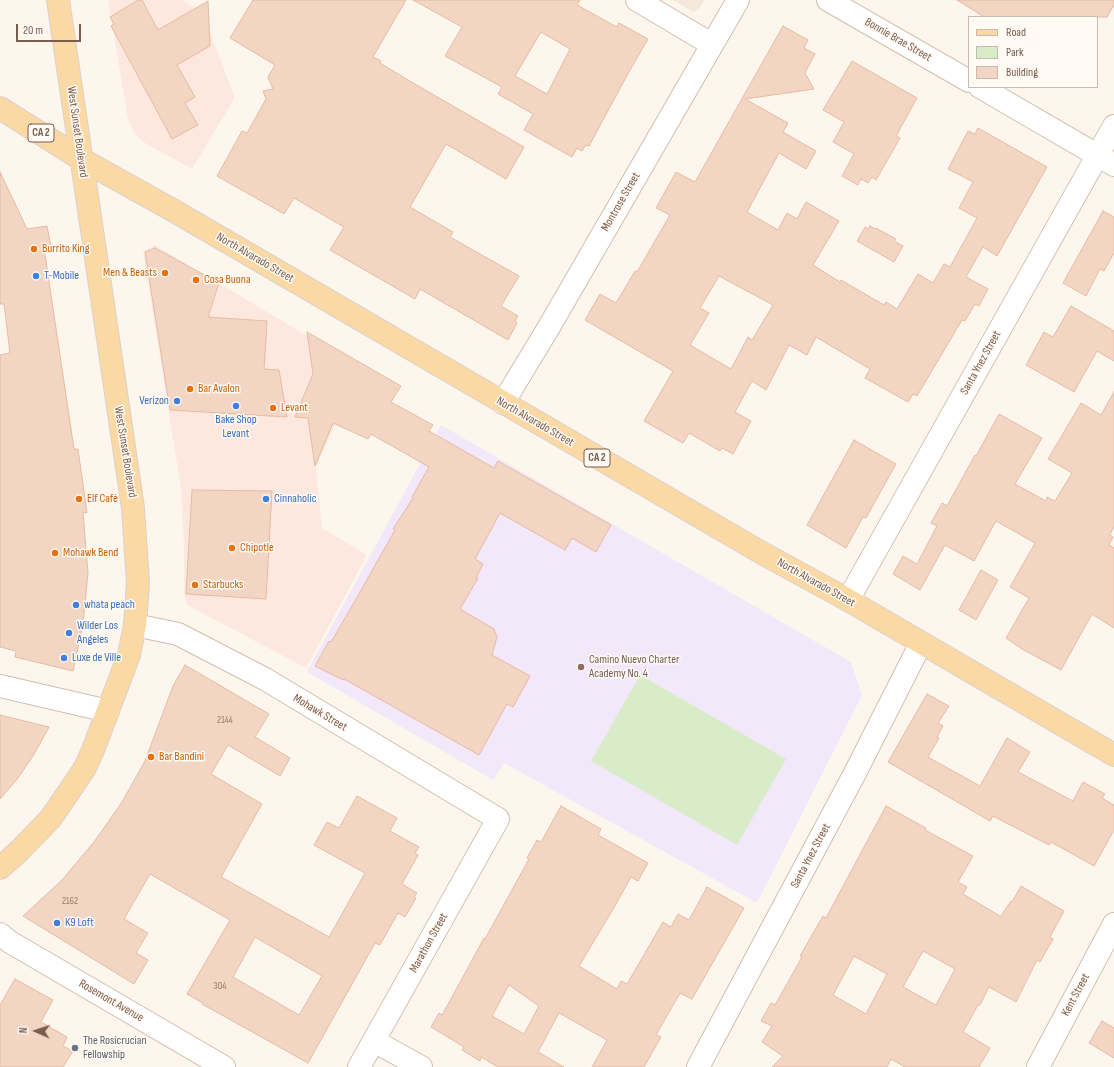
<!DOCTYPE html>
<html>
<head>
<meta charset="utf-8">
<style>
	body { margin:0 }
	#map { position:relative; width:1114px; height:1067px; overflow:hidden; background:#fdf6ec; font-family:"Sofia Sans Condensed",sans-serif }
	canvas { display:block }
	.legend { position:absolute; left:968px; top:16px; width:130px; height:72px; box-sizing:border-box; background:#fffaf3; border:1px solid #cabbb1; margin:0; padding:5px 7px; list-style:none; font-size:12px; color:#7a5c4d }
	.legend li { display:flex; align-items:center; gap:8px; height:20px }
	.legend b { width:20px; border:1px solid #cabbb1 }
	.north { position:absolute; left:16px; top:1011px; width:40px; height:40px; -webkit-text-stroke:3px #fffaf3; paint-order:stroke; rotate:273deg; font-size:11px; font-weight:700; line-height:16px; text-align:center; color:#7a5c4d }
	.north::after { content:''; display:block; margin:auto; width:14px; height:18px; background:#7a5c4d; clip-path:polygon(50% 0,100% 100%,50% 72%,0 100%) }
	.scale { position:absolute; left:16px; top:24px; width:65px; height:18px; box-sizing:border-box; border:2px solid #7a5c4d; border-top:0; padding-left:5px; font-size:12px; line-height:14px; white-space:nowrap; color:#7a5c4d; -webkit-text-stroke:3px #fffaf3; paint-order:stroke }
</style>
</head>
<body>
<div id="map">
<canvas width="1114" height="1067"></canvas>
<ul class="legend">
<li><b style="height:5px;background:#fbd9a5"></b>Road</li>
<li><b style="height:11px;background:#d8ecc9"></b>Park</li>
<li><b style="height:11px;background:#f3d5c3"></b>Building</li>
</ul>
<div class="north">N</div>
<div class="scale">20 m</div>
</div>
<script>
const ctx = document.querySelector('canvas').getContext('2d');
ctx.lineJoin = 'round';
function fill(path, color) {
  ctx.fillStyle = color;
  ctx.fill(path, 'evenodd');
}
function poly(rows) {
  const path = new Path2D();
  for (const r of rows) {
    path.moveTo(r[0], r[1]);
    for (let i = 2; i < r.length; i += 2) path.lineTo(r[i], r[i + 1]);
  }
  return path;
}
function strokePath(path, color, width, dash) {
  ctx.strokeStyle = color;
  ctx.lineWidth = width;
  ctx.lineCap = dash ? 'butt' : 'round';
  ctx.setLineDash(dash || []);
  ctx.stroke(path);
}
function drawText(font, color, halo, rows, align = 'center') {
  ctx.font = font + ' "Sofia Sans Condensed",sans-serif';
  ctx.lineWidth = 3;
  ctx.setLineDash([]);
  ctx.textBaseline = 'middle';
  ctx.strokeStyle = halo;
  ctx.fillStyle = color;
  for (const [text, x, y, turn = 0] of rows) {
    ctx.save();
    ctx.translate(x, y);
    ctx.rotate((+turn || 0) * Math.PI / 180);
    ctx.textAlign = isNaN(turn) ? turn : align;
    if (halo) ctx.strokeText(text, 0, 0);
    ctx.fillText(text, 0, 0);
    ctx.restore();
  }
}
fill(poly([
	[673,0,704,0,700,8,693,12]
]), '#f5e8da');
fill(poly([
	[108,0,182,0,202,11,233,93,234,99,192,169,145,143,135,134,128,119],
	[155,245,361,368,316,467,322,528,367,555,306,668,187,605,184,594,184,547,181,488,143,252]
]), '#fde8e0');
fill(poly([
	[441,425,851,662,862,695,757,903,504,763,493,780,307,672]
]), '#f3e8fa');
fill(poly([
	[640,675,786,759,737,845,591,761]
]), '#d8ecc9');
const building = poly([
	[138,0,142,0,158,30,208,1,210,46,177,65,195,97,185,103,198,125,172,139,111,26,114,24,110,17,138,0],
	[253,0,406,0,373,57,381,61,380,63,408,80,524,147,506,179,446,144,410,207,453,232,450,237,519,276,501,306,518,316,515,321,517,323,508,340,420,289,415,299,330,250,344,227,294,198,284,214,217,176,242,131,247,133,266,99,263,91,273,89,268,77,275,65,230,38,253,0],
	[413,0,580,0,577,5,617,27,619,23,648,39,630,70,589,146,586,145,582,151,577,148,572,157,524,130,533,114,498,94,502,87,445,56,462,27,413,0],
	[541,32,570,49,547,94,515,76,541,32],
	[957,0,1114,0,1114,5,1107,17,984,17,957,0],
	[783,26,808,40,804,48,815,54,805,73,814,89,745,99,788,123,783,132,816,151,806,169,779,153,747,212,778,230,787,213,797,219,806,202,839,221,813,265,840,282,841,280,884,305,886,302,897,309,918,274,933,283,944,264,950,267,977,218,959,208,973,182,948,169,968,131,975,134,978,128,1047,167,997,256,983,247,966,277,988,289,979,306,975,304,965,321,962,320,917,396,913,394,908,402,865,378,870,369,816,337,807,355,789,345,766,390,752,381,735,412,751,421,733,454,722,448,720,451,689,433,683,443,644,421,673,371,585,320,600,294,616,303,635,271,637,272,670,215,656,208,676,172,695,182,783,26],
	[719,276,773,305,752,340,748,337,731,369,690,345,709,313,700,308,719,276],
	[852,61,917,98,896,136,900,138,876,180,872,177,868,183,861,179,858,185,842,176,854,154,833,142,844,122,823,110,852,61],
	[0,172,27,229,47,226,51,247,44,248,74,449,78,449,87,513,83,512,88,573,83,624,73,671,15,657,16,651,0,647,0,355,10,353,4,304,0,304,0,172],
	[1103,211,1114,217,1114,253,1104,271,1100,269,1086,296,1063,283,1103,211],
	[870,226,875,229,876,228,896,239,894,241,903,246,894,262,857,241,865,227,868,229,870,226],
	[155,248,219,283,208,317,267,321,264,369,279,370,287,417,170,410,145,252,155,248],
	[1071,306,1114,331,1114,361,1097,351,1074,392,1026,365,1044,332,1053,337,1071,306],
	[307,332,401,386,391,402,433,425,429,431,494,468,498,461,611,525,596,552,572,538,565,550,500,513,475,559,483,564,476,578,478,578,460,609,494,629,497,637,492,655,530,676,513,707,507,704,479,755,344,679,343,680,315,666,329,641,331,642,352,606,395,530,393,529,413,498,412,497,429,467,371,434,368,439,333,423,315,466,308,418,295,417,313,374,307,332],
	[1114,392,1114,526,1110,535,1113,537,1109,545,1114,548,1114,628,1092,614,1061,670,1022,649,1006,638,1029,598,1010,587,1035,543,996,521,974,561,945,545,920,590,893,574,903,556,917,564,937,526,931,523,942,503,947,506,975,455,976,456,999,414,1042,438,1015,484,1046,501,1047,497,1055,501,1072,473,1048,459,1081,403,1101,415,1114,392],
	[854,440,896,464,866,518,863,517,846,548,807,525,854,440],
	[192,490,272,491,266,599,186,594,192,490],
	[981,570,998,580,976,620,959,610,981,570],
	[185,665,269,714,255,737,290,758,280,776,228,745,211,774,262,804,221,877,329,937,365,873,314,845,327,822,339,828,357,796,397,818,390,831,419,847,415,853,418,855,402,884,417,893,414,897,416,898,405,917,398,913,380,945,375,943,308,1063,202,1004,203,1003,187,994,230,920,150,874,124,919,148,933,136,953,148,960,134,984,23,916,62,880,94,842,122,802,145,761,173,686,185,665],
	[255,937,322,976,299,1015,233,977,255,937],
	[927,694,949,706,938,723,943,726,937,737,939,738,928,757,980,786,1007,738,1030,752,1018,772,1073,801,1083,782,1105,794,1102,798,1114,805,1114,830,1094,866,1051,842,1049,845,993,816,990,821,888,762,927,694],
	[0,715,49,727,33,756,18,778,0,799,0,715],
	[561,806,601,829,598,835,648,863,638,881,631,877,612,911,579,966,617,989,621,981,627,984,663,922,671,927,678,914,689,920,707,887,744,908,692,999,680,993,656,1035,661,1037,644,1067,592,1067,607,1040,559,1013,538,1052,564,1067,498,1067,481,1057,480,1061,462,1050,464,1047,431,1027,439,1013,442,1015,452,997,484,938,485,939,529,859,527,858,537,840,541,842,561,806],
	[509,985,539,1006,524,1034,492,1016,509,985],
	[886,806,926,828,925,830,973,856,958,882,967,887,963,894,1000,916,1001,916,1011,901,1012,902,1021,886,1064,911,1050,937,1053,939,1040,962,1037,960,1016,1002,989,987,980,1005,978,1005,963,1032,990,1048,979,1067,905,1067,891,1059,887,1067,772,1067,783,1056,762,1042,772,1026,761,1021,771,1003,775,1005,802,957,800,956,823,916,826,918,886,806],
	[923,951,955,969,936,1005,903,987,923,951],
	[854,956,887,974,866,1014,833,995,854,956],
	[15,979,53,1000,41,1022,67,1037,63,1046,73,1051,63,1067,0,1067,0,1005,15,979],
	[1102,1021,1114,1028,1114,1058,1089,1043,1102,1021]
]);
fill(building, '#f3d5c3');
strokePath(building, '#e6bba3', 1);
const minor = poly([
	[637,0,711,44],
	[828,0,969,81],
	[980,87,1114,165],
	[503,403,549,327,738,0],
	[848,600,1114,126],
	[135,625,178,634,265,679,498,819,359,1067],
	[0,686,108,711],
	[0,934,10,942,224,1067],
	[374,1041,421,1067],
	[698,1067,854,775,921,643],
	[1038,1067,1114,924]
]);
const primary = poly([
	[0,108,81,159,176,212,762,553,848,600,1114,755],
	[0,868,19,851,51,818,85,768,93,750,129,655,135,625,138,583,133,508,58,0]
]);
strokePath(minor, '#d1beb0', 24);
strokePath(primary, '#dad1cd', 24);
strokePath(minor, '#fff', 22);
strokePath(primary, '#fbd9a5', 22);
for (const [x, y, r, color] of [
	[34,249,4,"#e8710a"],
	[165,273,4,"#e8710a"],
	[36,276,4,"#3f7fe0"],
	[196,280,4,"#e8710a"],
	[190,389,4,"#e8710a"],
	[177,401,4,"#3f7fe0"],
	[236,406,4,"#3f7fe0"],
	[273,408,4,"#e8710a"],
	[79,499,4,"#e8710a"],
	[266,499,4,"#3f7fe0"],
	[232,548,4,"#e8710a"],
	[55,553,4,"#e8710a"],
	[195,585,4,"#e8710a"],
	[76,605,4,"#3f7fe0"],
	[69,633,4,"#3f7fe0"],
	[64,658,4,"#3f7fe0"],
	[581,667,4,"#8d6e63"],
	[151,757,4,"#e8710a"],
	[57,923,4,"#3f7fe0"],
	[75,1048,4,"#6b7280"]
]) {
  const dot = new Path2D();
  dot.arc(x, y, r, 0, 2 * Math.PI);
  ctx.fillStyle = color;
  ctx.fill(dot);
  strokePath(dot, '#fffaf3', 1.5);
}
drawText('10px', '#987a6a', null, [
	["2144",225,720],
	["2162",70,901],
	["304",220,986]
]);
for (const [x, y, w] of [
	[41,133,26],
	[597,458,26]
]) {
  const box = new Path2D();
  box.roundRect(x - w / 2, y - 9, w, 18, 3);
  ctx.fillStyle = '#fffaf3';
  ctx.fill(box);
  strokePath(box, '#7a5c4d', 1);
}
drawText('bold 11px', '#7a5c4d', null, [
	["CA 2",41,133],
	["CA 2",597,458]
]);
drawText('12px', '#7a5c4d', '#fffaf3', [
	["Bonnie Brae Street",898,40,30],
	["West Sunset Boulevard",77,132,82],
	["Montrose Street",621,202,-60],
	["North Alvarado Street",255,258,30],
	["Santa Ynez Street",981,363,-61],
	["North Alvarado Street",535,422,30],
	["West Sunset Boulevard",125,452,81],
	["North Alvarado Street",816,583,29],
	["Mohawk Street",320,713,31],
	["Santa Ynez Street",811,856,-62],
	["Marathon Street",429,943,-61],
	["Kent Street",1076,995,-62],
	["Rosemont Avenue",111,1001,30]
]);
drawText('12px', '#c56008', '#fffaf3', [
	["Burrito King",42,249],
	["Men & Beasts",157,273,"right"],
	["Cosa Buona",204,280],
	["Bar Avalon",198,389],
	["Levant",281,408],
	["Elf Café",87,499],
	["Chipotle",240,548],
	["Mohawk Bend",63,553],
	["Starbucks",203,585],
	["Bar Bandini",159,757]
], 'left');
drawText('12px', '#366cbe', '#fffaf3', [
	["T-Mobile",44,276],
	["Verizon",169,401,"right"],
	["Bake Shop",236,420,"center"],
	["Levant",236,434,"center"],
	["Cinnaholic",274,499],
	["whata peach",84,605],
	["Wilder Los",77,626],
	["Angeles",77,640],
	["Luxe de Ville",72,658],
	["K9 Loft",65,923]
], 'left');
drawText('12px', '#785e54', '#fffaf3', [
	["Camino Nuevo Charter",589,660],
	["Academy No. 4",589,674]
], 'left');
drawText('12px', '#5b616d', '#fffaf3', [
	["The Rosicrucian",83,1041],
	["Fellowship",83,1055]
], 'left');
</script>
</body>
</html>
